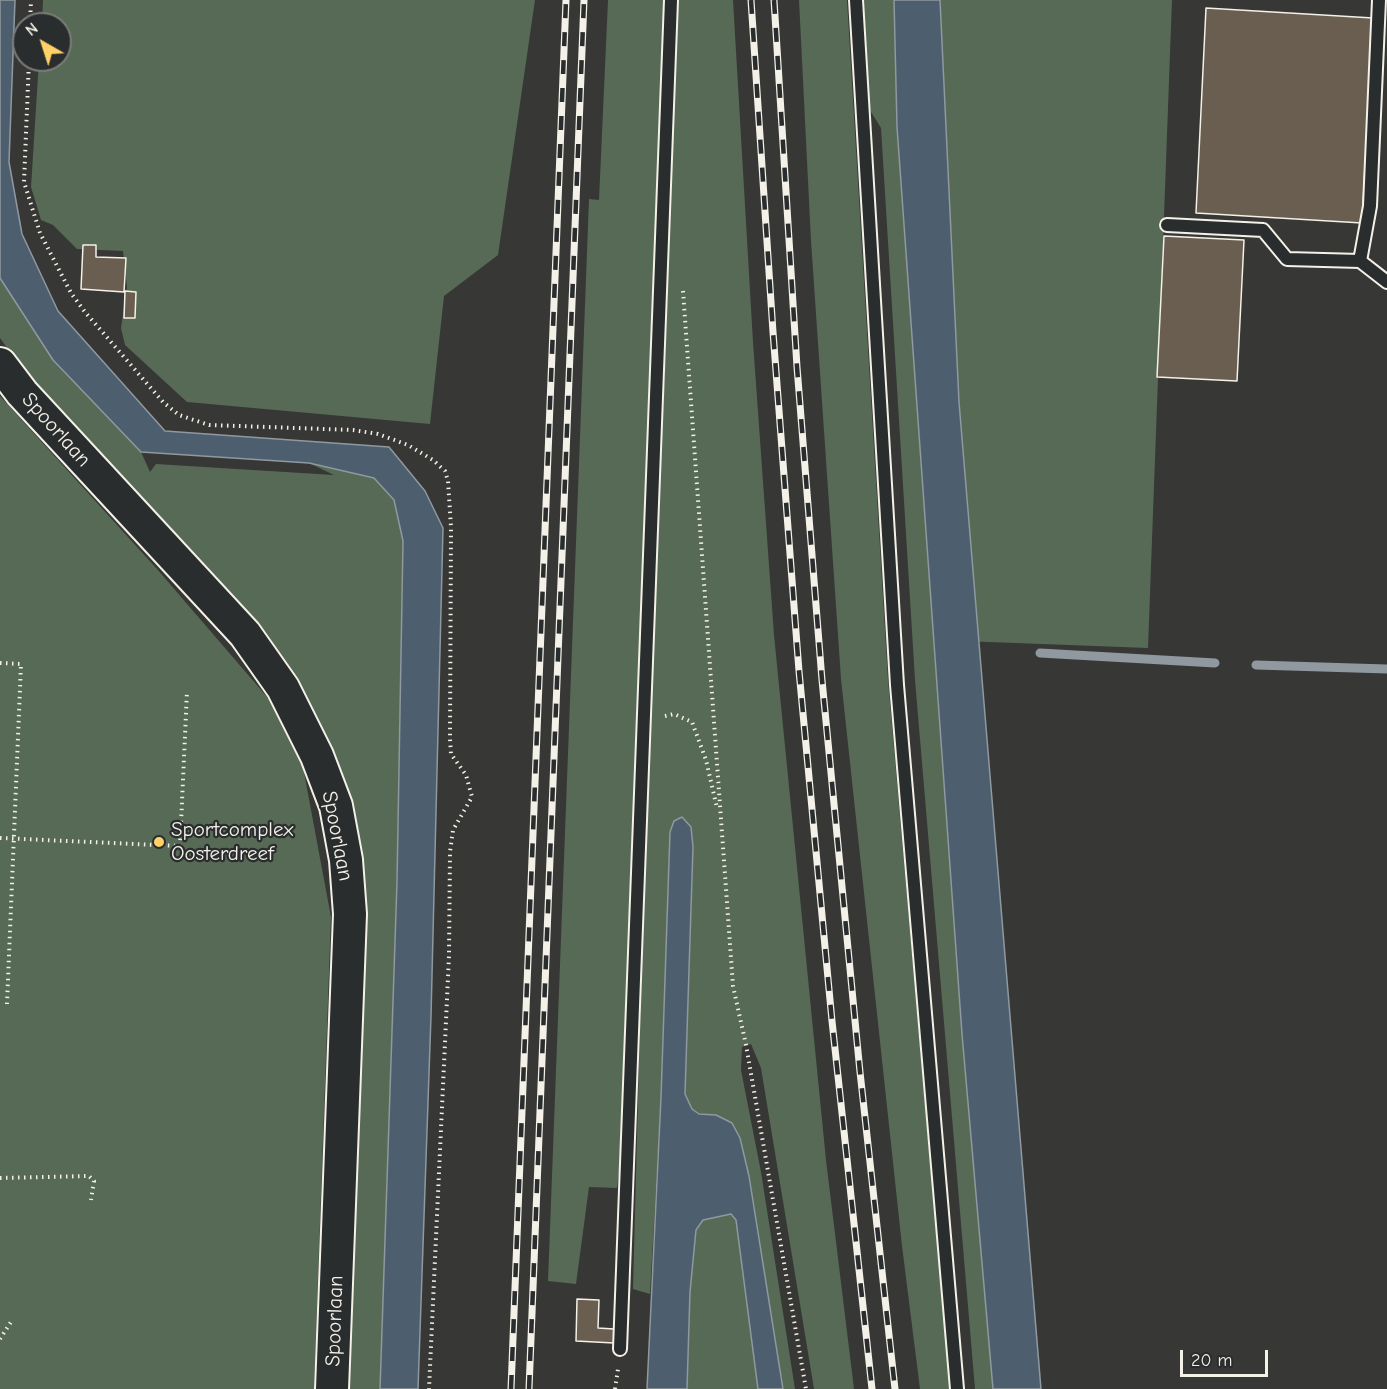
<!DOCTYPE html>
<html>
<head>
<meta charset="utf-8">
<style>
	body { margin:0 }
	#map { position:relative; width:1387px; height:1389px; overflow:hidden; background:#373735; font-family:"Comic Neue",sans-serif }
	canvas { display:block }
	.north { position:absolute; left:12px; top:12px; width:60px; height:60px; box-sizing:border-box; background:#2a2d2e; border:2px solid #7b7b78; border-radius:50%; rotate:321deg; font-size:16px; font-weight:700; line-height:24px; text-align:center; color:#f4f1e8 }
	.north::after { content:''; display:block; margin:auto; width:21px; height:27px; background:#ffd166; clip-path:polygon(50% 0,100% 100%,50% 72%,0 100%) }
	.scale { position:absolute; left:1180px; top:1350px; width:88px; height:27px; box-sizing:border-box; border:3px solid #f4f1e8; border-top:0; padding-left:8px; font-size:18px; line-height:21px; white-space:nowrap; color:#f4f1e8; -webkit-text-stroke:4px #2a2d2e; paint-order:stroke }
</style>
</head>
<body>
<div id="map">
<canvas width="1387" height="1389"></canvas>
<div class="north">N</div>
<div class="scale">20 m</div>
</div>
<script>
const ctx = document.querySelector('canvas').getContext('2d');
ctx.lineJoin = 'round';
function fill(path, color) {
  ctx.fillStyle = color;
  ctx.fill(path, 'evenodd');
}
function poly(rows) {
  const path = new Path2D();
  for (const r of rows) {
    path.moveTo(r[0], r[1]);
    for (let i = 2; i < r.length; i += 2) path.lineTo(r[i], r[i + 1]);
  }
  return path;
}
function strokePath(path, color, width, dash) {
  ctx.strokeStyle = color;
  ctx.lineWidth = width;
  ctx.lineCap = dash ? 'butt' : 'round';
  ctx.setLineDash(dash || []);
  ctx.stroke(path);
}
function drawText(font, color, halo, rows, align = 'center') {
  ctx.font = font + ' "Comic Neue",sans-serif';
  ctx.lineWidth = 4.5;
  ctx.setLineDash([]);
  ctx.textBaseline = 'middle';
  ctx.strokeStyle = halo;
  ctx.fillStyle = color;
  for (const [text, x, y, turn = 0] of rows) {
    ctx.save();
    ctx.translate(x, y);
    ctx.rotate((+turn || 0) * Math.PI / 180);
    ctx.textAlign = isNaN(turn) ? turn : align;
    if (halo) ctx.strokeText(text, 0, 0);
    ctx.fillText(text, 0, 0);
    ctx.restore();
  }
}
fill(poly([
	[43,0,535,0,498,255,444,296,430,424,187,402,125,345,121,328,127,287,123,251,77,249,53,225,41,220,31,187,39,60,60,60,60,24,42,24],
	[608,0,665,0,619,1173,617,1188,589,1187,576,1284,548,1281,589,199,599,200],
	[677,0,733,0,753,342,774,635,826,1160,854,1389,814,1389,761,1068,751,1044,742,1047,741,1070,761,1172,795,1389,783,1389,749,1176,740,1138,716,1115,699,1114,692,1109,685,1094,693,847,670,832,661,1097,650,1294,633,1289,648,721,665,367],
	[799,0,847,0,888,680,950,1389,920,1389,902,1246,841,679,811,241],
	[863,0,894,0,897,127,962,1034,993,1389,975,1389,915,680,881,128,868,107],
	[927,0,1172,0,1148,648,962,641],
	[0,278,53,360,141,452,150,472,156,464,334,475,309,463,374,478,394,500,403,541,397,882,380,1389,345,1389,351,821,329,743,289,666,223,587,28,378,0,338],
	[0,396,157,569,268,698,303,767,331,917,314,1389,0,1389],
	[731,1214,736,1220,758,1389,687,1389,690,1292,696,1230,703,1220]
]), '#566a55');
const water = poly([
	[0,0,15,0,9,162,22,234,58,311,165,431,389,447,425,491,443,528,431,1016,418,1389,380,1389,397,882,403,541,394,500,374,478,309,463,141,452,53,360,0,278,0,0],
	[894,0,940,0,959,402,1041,1389,993,1389,962,1034,897,127,894,0],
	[682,817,691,827,693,847,685,1094,692,1109,699,1114,716,1115,732,1123,740,1138,749,1176,783,1389,758,1389,736,1220,731,1214,703,1220,696,1230,690,1292,687,1389,647,1389,661,1097,670,832,674,821,682,817]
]);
fill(water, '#4d5f6f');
strokePath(water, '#90999f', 1.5);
strokePath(poly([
	[1040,653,1215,663],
	[1256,665,1387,669]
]), '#90999f', 9);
const building = poly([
	[1206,8,1373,18,1362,223,1196,213,1206,8],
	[1164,236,1244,240,1237,381,1157,377,1164,236],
	[83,245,96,245,96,257,126,258,124,292,81,289,83,245],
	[125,291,136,292,135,318,124,318,125,291],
	[577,1299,599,1300,598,1328,614,1329,614,1343,576,1341,577,1299]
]);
fill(building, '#6a5e50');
strokePath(building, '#f4f1e8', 1.5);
const service = poly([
	[856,0,897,685,957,1389],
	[1167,225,1263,230,1287,259,1360,261,1370,206,1379,0],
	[1360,261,1387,282],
	[620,1349,671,0]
]);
const secondary = poly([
	[0,364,22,393,245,634,283,688,317,756,336,806,346,860,350,914,332,1389]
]);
strokePath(service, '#f4f1e8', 16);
strokePath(secondary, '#f4f1e8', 36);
strokePath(poly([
	[30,24,31,0],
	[29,60,24,182,40,233,71,293,85,312,163,402,179,415,209,425,353,430,378,434,408,445,433,460,445,471,448,481,451,527,450,739,451,754,466,775,472,797,453,830,450,852,449,956,429,1389],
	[683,291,733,986,746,1045,806,1389],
	[0,663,21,664,7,1004],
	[665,716,674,714,692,722,706,760,717,808],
	[0,838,180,846,187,691],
	[0,1178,89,1176,94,1181,91,1200],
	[0,1339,11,1322],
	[615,1389,618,1369]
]), '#f4f1e8', 4, [1.5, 4.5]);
strokePath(service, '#2a2d2e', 12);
strokePath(secondary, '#2a2d2e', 32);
const rail = poly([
	[751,0,773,332,799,671,832,1021,872,1389],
	[774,0,797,367,822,680,860,1072,895,1389],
	[511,1389,566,0],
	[529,1389,584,0]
]);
strokePath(rail, '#f4f1e8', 7);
strokePath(rail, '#2a2d2e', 4.5, [14]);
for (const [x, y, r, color] of [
	[159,842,6,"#ffd166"]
]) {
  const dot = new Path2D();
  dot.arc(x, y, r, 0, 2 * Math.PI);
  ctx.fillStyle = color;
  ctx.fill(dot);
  strokePath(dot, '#2a2d2e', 2);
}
drawText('21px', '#f4f1e8', '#2a2d2e', [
	["Spoorlaan",56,430,48],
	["Spoorlaan",337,836,79],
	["Spoorlaan",335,1321,-88]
]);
drawText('21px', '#f4f1e8', '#2a2d2e', [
	["Sportcomplex",171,830],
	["Oosterdreef",171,854]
], 'left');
</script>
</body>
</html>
